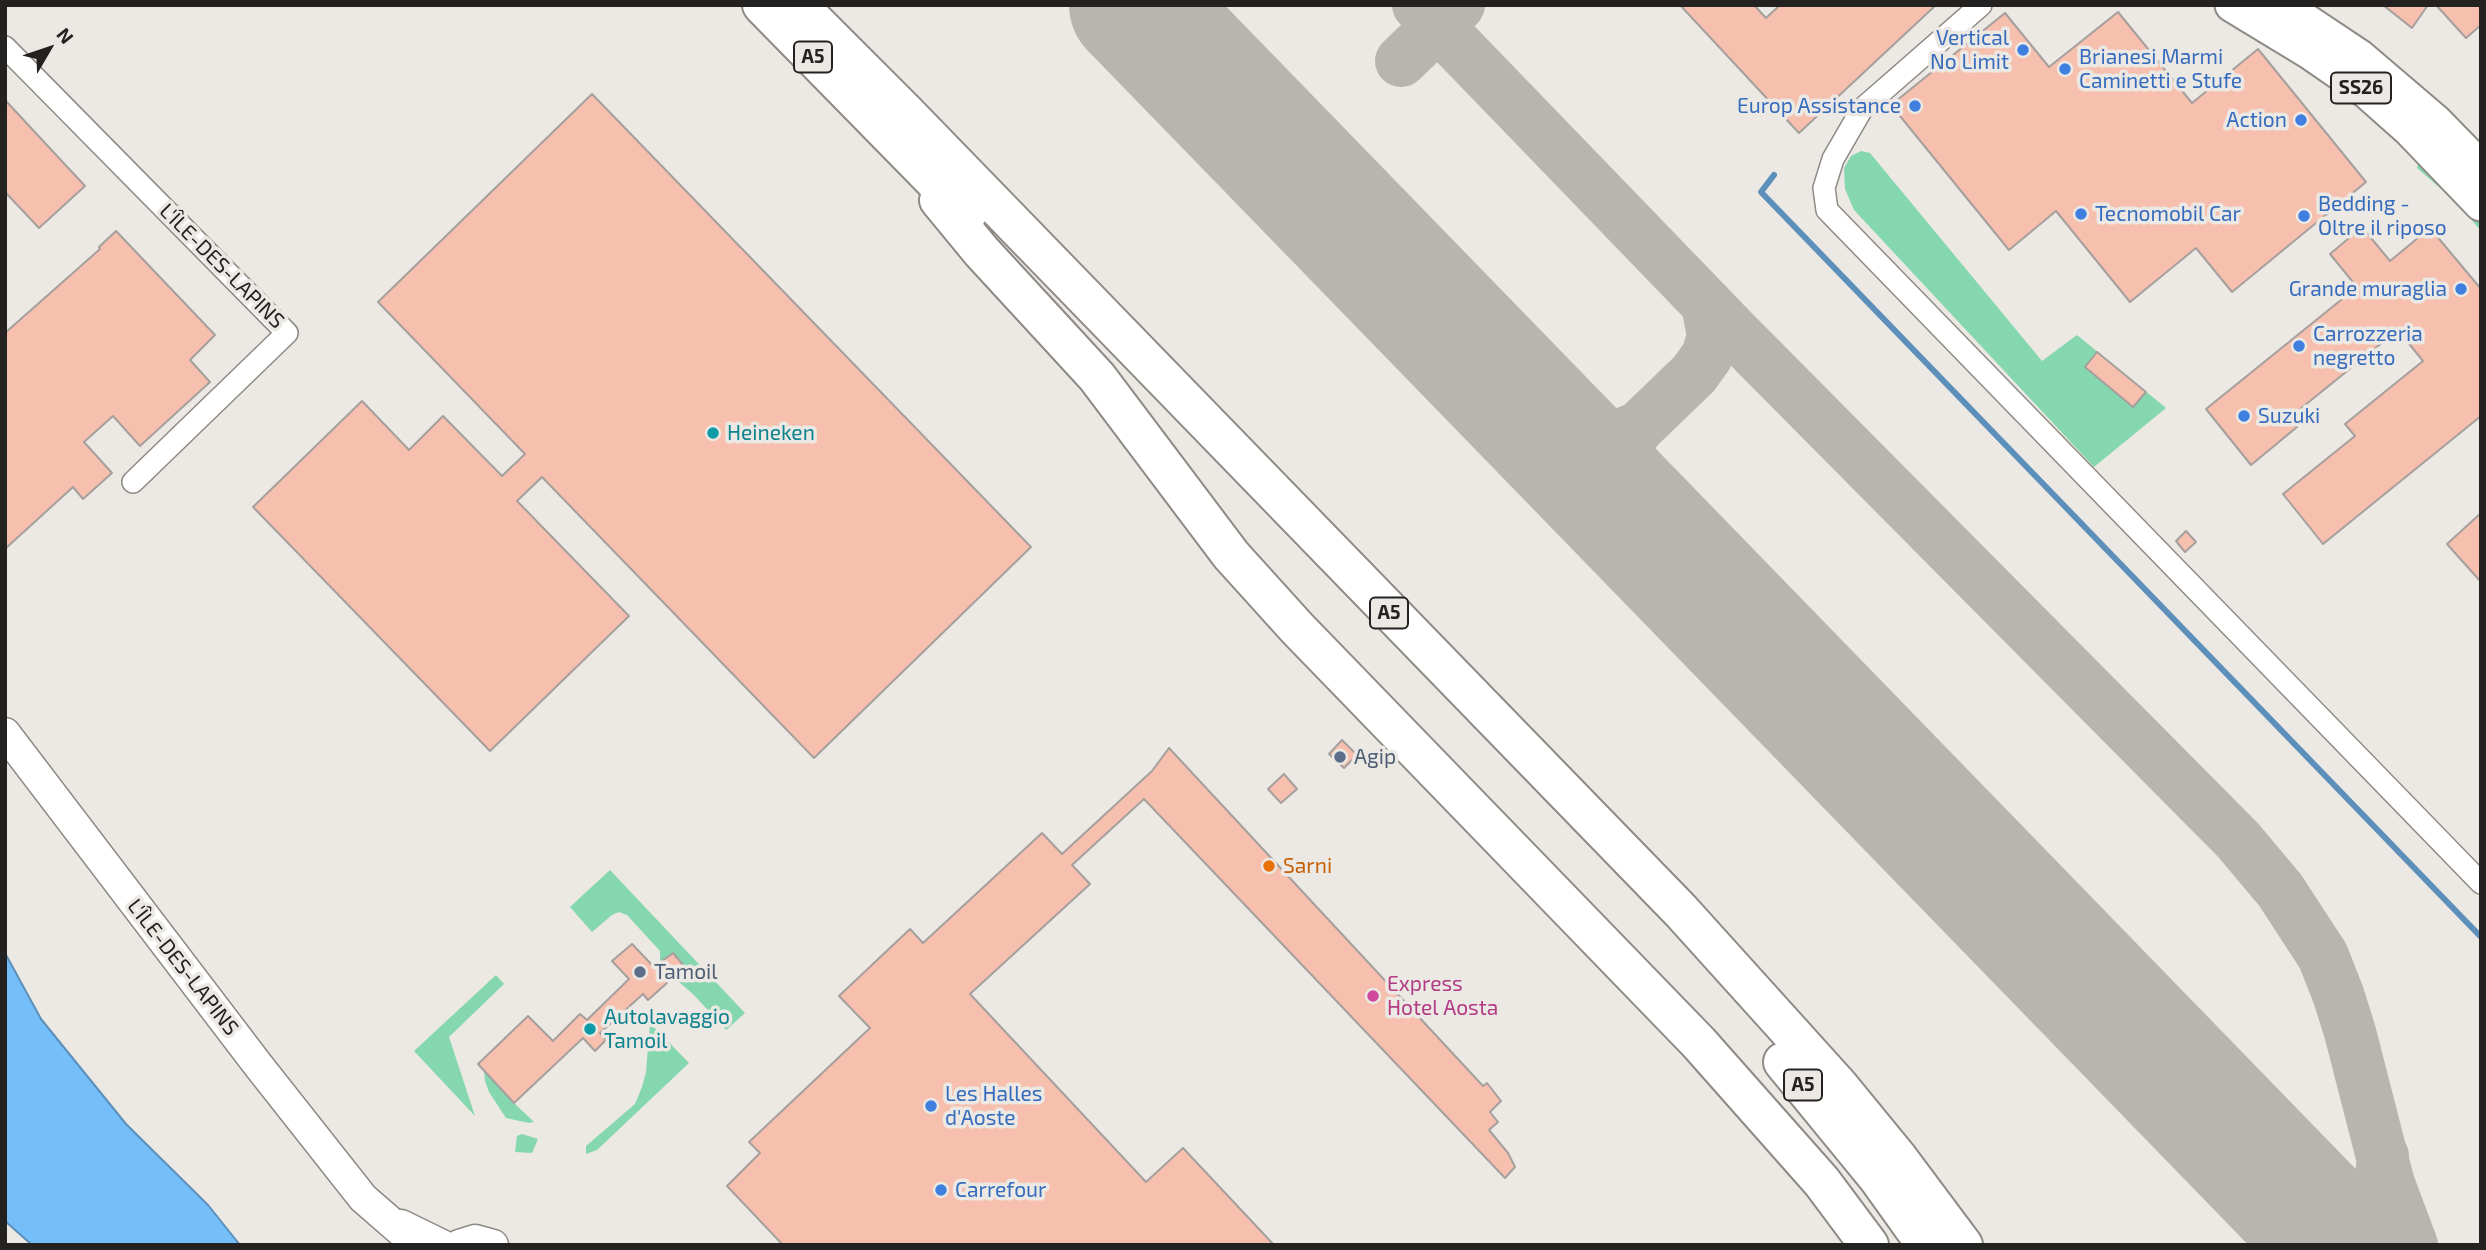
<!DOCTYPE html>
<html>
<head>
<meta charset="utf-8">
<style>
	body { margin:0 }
	#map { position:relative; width:2486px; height:1250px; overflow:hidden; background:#ece8e3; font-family:"Exo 2",sans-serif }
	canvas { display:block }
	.frame { position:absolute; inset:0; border:7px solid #232220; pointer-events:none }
	.north { position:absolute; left:14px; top:14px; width:70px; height:70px; -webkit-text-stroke:5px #ece8e3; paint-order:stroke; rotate:51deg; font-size:19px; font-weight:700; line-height:28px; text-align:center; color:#232220 }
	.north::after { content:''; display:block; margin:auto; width:24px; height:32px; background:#232220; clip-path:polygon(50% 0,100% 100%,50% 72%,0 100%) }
</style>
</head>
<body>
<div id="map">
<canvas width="2486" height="1250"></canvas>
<div class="frame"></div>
<div class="north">N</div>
</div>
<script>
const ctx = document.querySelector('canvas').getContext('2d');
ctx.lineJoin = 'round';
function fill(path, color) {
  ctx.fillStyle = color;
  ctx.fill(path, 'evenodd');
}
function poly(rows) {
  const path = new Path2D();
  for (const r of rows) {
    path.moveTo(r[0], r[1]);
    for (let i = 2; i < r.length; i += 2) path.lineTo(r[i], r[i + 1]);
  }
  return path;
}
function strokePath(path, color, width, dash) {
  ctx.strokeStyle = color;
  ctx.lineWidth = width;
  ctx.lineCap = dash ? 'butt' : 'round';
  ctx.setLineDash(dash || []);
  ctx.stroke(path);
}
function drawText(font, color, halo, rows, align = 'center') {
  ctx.font = font + ' "Exo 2",sans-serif';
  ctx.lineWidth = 7;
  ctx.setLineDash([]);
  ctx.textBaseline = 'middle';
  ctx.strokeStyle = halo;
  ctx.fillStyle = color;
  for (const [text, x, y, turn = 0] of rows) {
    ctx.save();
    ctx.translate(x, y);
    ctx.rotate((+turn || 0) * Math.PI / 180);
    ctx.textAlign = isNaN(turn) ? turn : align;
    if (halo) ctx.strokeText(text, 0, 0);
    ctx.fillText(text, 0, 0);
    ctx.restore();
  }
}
fill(poly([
	[1861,151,1870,153,2042,361,2077,335,2166,408,2094,467,1854,210,1845,189,1844,168,1851,156],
	[2429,158,2481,214,2481,231,2455,201,2417,168,2418,162],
	[610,870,745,1013,726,1030,693,994,672,976,684,966,673,953,660,962,660,951,627,915,619,912,612,915,592,932,570,907],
	[496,975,504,984,449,1037,475,1116,414,1051],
	[650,1023,689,1063,597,1150,586,1154,586,1146,635,1104,642,1087,646,1072],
	[484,1071,514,1103,534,1122,529,1123,506,1118,489,1092,485,1081],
	[522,1134,538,1139,532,1153,515,1152,517,1136]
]), '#85d7af');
const water = poly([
	[5,953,41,1019,126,1124,208,1205,240,1245,32,1245,5,1221,5,953]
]);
fill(water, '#74befa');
strokePath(water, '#5c8fb9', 2);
strokePath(poly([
	[1774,175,1761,192,2481,937]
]), '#5c8fb9', 6);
strokePath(poly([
	[1418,5,1732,330,2238,840,2280,890,2323,956,2338,994,2350,1032,2389,1184,2412,1245],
	[1401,61,1459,5],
	[1531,414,1581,439,1612,438,1639,427],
	[1650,536,1631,497,1627,483,1626,466,1629,448,1632,436,1639,427,1694,374,1707,356,1713,336,1707,304],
	[2267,1171,2315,1204,2329,1209,2341,1208,2363,1200,2371,1194,2381,1177,2383,1156]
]), '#b8b4b0', 52);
strokePath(poly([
	[1134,5,2339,1245]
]), '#b8b4b0', 130);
const building = poly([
	[1680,5,1754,5,1766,18,1780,5,1936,5,1799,133,1680,5],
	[2383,5,2428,5,2412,28,2383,5],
	[2436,5,2481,5,2481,25,2466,38,2436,5],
	[2118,12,2192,103,2258,49,2366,182,2232,292,2196,248,2130,302,2056,211,2009,250,1891,105,2005,13,2049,67,2118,12],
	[592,94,1031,547,814,758,542,477,517,501,629,616,490,751,253,507,362,401,409,450,443,416,502,476,525,454,378,302,592,94],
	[5,100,85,186,39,228,5,192,5,100],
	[2362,227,2390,261,2430,228,2481,289,2481,416,2323,544,2283,494,2355,436,2345,424,2423,361,2398,330,2289,418,2297,427,2251,465,2206,409,2357,287,2330,254,2362,227],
	[116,231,215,335,190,360,210,382,140,446,113,416,84,442,112,473,83,499,73,487,5,549,5,333,100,249,99,247,116,231],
	[2097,352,2146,392,2133,407,2085,367,2097,352],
	[2481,513,2481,582,2447,544,2481,513],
	[2186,531,2196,542,2185,552,2176,541,2186,531],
	[1342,740,1357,755,1344,768,1329,754,1342,740],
	[1169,748,1483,1086,1487,1083,1501,1101,1490,1112,1498,1122,1489,1130,1508,1153,1515,1167,1505,1178,1144,799,1072,865,1090,884,970,994,1146,1182,1183,1148,1274,1245,783,1245,727,1186,760,1153,749,1142,870,1028,839,996,910,929,923,943,1042,833,1062,854,1152,771,1169,748],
	[1284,774,1297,789,1281,803,1268,789,1284,774],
	[632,944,654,967,673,953,684,966,666,981,667,983,648,1000,643,994,600,1033,606,1040,595,1051,583,1038,514,1103,478,1064,528,1016,553,1041,580,1014,587,1020,629,979,612,961,632,944]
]);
fill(building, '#f7c0ae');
strokePath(building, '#a59f9d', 2);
const street = poly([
	[1981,5,1862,109,1833,159,1824,188,1827,210,2481,883],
	[5,47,287,333,133,482]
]);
const secondary = poly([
	[5,733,258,1065,363,1198,417,1245],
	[401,1225,442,1245],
	[459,1245,475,1240,493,1245]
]);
const primary = poly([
	[2232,5,2311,53,2366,91,2410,130,2481,204],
	[2282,5,2360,57,2435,121,2481,168]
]);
const highway = poly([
	[762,5,967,214],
	[798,5,906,113,1681,911,1839,1086,1898,1158,1963,1245],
	[939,200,981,251,1097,377,1231,555,1297,628,1699,1043,1822,1182,1869,1245],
	[1783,1062,1878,1178,1926,1245]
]);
strokePath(street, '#8e8a85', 24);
strokePath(secondary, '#8e8a85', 33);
strokePath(primary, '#8e8a85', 37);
strokePath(highway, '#8e8a85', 42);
strokePath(street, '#fff', 21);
strokePath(secondary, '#fff', 30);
strokePath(primary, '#fff', 33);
strokePath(highway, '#fff', 38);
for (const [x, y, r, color] of [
	[2023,50,7,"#3f7fe0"],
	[2065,69,7,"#3f7fe0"],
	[1915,106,7,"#3f7fe0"],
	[2301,120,7,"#3f7fe0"],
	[2081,214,7,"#3f7fe0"],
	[2304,216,7,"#3f7fe0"],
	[2461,289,7,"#3f7fe0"],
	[2299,346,7,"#3f7fe0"],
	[2244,416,7,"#3f7fe0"],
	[713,433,7,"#0f9aa8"],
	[1340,757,7,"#5c6f8a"],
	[1269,866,7,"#e8710a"],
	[640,972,7,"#5c6f8a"],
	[1373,996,7,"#d1479c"],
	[590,1029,7,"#0f9aa8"],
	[931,1106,7,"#3f7fe0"],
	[941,1190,7,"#3f7fe0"]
]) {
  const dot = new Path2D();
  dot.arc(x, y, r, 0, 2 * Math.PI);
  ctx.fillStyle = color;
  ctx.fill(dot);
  strokePath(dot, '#ece8e3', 2.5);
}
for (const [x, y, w] of [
	[813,57,38],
	[2361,88,60],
	[1389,613,38],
	[1803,1085,38]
]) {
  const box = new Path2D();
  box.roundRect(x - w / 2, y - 15.5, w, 31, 5);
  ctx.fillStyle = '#ece8e3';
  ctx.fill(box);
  strokePath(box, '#232220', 2);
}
drawText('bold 19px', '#232220', null, [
	["A5",813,57],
	["SS26",2361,88],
	["A5",1389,613],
	["A5",1803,1085]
]);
drawText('21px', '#366cbe', '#ece8e3', [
	["Vertical",2009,38,"right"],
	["No Limit",2009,62,"right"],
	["Brianesi Marmi",2079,57],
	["Caminetti e Stufe",2079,81],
	["Europ Assistance",1901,106,"right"],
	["Action",2287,120,"right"],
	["Bedding -",2318,204],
	["Oltre il riposo",2318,228],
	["Tecnomobil Car",2095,214],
	["Grande muraglia",2447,289,"right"],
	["Carrozzeria",2313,334],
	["negretto",2313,358],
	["Suzuki",2258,416],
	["Les Halles",945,1094],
	["d'Aoste",945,1118],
	["Carrefour",955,1190]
], 'left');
drawText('21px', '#232220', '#ece8e3', [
	["L'ÎLE-DES-LAPINS",222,266,45],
	["L'ÎLE-DES-LAPINS",183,967,52]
]);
drawText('21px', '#0d838f', '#ece8e3', [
	["Heineken",727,433],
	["Autolavaggio",604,1017],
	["Tamoil",604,1041]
], 'left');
drawText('21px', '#4e5e75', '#ece8e3', [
	["Agip",1354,757],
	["Tamoil",654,972]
], 'left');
drawText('21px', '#c56008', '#ece8e3', [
	["Sarni",1283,866]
], 'left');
drawText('21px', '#b23c85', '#ece8e3', [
	["Express",1387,984],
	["Hotel Aosta",1387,1008]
], 'left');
</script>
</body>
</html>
